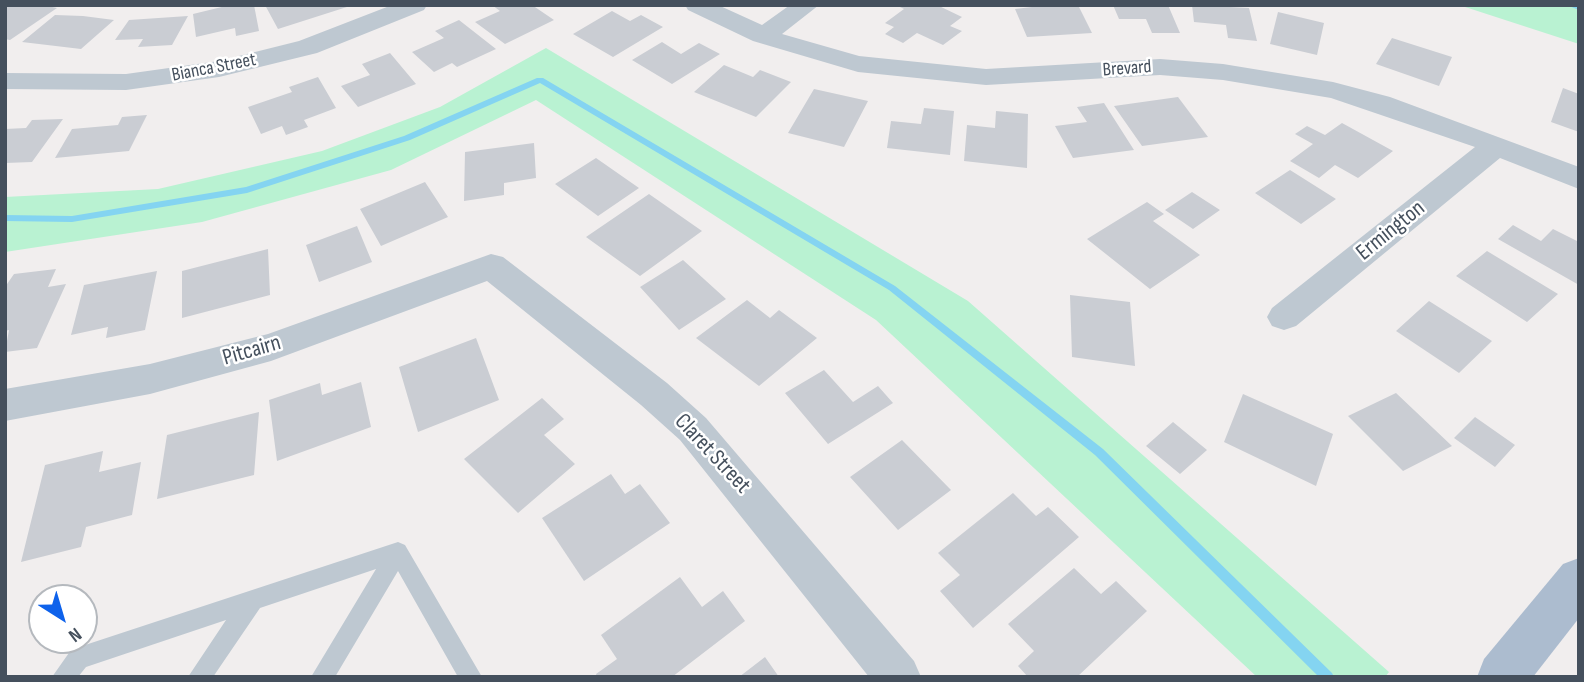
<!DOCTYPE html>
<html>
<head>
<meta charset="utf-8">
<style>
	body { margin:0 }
	#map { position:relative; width:1584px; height:682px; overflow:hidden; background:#f1eeee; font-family:"Sofia Sans Condensed",sans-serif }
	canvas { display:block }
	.frame { position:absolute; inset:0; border:7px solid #45505d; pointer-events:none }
	.north { position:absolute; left:28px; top:584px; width:70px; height:70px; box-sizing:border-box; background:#fff; border:2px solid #b5b9be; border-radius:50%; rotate:143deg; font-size:19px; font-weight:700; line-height:28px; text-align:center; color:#45505d }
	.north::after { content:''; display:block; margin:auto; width:24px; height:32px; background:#0e62eb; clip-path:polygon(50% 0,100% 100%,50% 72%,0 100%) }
</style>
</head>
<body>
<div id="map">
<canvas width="1584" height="682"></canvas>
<div class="frame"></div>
<div class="north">N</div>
</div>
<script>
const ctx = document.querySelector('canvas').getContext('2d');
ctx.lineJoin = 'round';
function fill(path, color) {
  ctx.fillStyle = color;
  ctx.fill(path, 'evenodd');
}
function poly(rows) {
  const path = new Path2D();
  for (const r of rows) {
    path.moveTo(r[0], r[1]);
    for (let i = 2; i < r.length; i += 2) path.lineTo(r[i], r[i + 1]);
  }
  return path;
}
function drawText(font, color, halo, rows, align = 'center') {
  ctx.font = font + ' "Sofia Sans Condensed",sans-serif';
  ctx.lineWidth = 5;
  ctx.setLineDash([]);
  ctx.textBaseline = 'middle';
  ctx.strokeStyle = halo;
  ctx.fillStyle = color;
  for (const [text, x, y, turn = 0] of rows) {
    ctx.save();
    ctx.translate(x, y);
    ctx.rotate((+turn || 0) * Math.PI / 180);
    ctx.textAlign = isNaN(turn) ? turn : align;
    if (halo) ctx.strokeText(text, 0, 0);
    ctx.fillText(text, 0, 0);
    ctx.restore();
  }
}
fill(poly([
	[1459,5,1579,5,1579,44],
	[546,48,968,301,1389,672,1385,677,1257,677,876,320,536,100,391,170,202,222,5,252,5,197,158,189,322,151,440,107]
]), '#b9f2d2');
fill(poly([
	[1568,5,1579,6,1579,10,1569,6,1568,5],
	[537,78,543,78,895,286,1103,449,1332,673,1334,677,1319,677,1095,455,889,290,540,83,410,140,247,193,72,222,5,221,5,215,72,216,246,187,404,136,537,78]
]), '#84d4f1');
fill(poly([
	[5,5,43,5,57,8,10,40,5,39],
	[230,5,254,5,259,31,236,36,235,28,196,37,193,14],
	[265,5,350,5,350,6,278,29],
	[492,5,532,5,554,20,505,44,475,22,500,11],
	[896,5,937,5,962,17,950,26,962,31,943,45,917,33,903,43,885,34,894,27,885,23,904,9],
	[1049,5,1078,5,1092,33,1027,37,1015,9],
	[1113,5,1168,5,1180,33,1152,33,1146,19,1119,19],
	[1192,5,1249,8,1257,41,1228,38,1226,25,1194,22],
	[612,11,630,21,641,15,663,27,613,57,573,34],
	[1278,12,1324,23,1317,55,1270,44],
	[55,15,83,16,114,20,81,49,22,42],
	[188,16,172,45,138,47,143,39,115,40,129,20],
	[459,20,496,49,457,67,452,63,434,72,412,52,444,38,435,31],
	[1392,38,1452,57,1439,86,1376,64],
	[662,42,681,54,699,43,720,54,672,84,632,60],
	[390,53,416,84,358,107,341,86,370,75,362,64],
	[724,65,753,77,760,70,791,82,756,117,694,92],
	[318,77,336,108,304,120,308,127,286,135,282,126,261,134,248,107,292,92,289,87],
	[1563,88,1579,94,1579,132,1551,122],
	[814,89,868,101,844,147,788,133],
	[1178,97,1208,137,1142,146,1114,106],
	[1104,103,1134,150,1073,158,1055,126,1087,122,1077,107],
	[924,108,954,111,950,155,887,148,891,121,921,124],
	[996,111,1028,114,1027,168,964,161,967,125,995,128],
	[147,115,129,151,55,158,72,129,118,125,122,117],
	[63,119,32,162,5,163,5,129,26,128,32,120],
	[1342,123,1393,151,1358,178,1335,165,1319,178,1290,161,1313,144,1295,134,1307,126,1325,135],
	[534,143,536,178,504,183,504,195,464,201,465,152],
	[596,158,639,188,598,216,555,184],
	[1290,170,1336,199,1301,224,1255,193],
	[425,182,448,217,381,246,360,209],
	[1192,192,1220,210,1193,229,1165,210],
	[649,194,702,231,640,276,586,237],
	[1147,202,1164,214,1153,221,1200,255,1150,289,1087,239],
	[1513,225,1541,241,1553,229,1579,242,1579,285,1498,239],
	[357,226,372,262,319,282,306,245],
	[268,249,270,295,182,318,182,271],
	[1487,251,1558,294,1527,322,1456,276],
	[683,260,726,299,679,330,640,287],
	[56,269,48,287,66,284,37,348,5,352,9,330,5,331,5,287,14,274],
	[157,271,145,330,106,338,108,327,71,335,84,285],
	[1070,295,1130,302,1135,366,1072,357],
	[747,300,770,318,779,310,817,338,759,386,696,338],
	[1429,301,1492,341,1459,373,1396,331],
	[476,338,499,400,418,432,399,367],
	[824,370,853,402,878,386,893,403,828,444,785,393],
	[361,382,371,427,277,461,269,400,320,383,322,395],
	[1396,393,1452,446,1403,471,1348,416],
	[1243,394,1333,434,1316,486,1224,442],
	[542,398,564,419,544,435,575,464,518,513,464,459],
	[259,412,254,475,157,499,167,435],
	[1475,417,1515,445,1495,467,1454,438],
	[1173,422,1207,450,1180,474,1146,446],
	[902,440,951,490,898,530,850,477],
	[103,451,99,472,141,462,132,515,86,527,81,547,21,562,45,465],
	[611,474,625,494,640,484,670,523,584,581,542,518],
	[1013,493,1036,516,1048,507,1079,537,973,628,940,591,960,575,938,553],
	[1074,568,1101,594,1116,581,1147,611,1077,677,1028,677,1018,666,1034,651,1008,624],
	[680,577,702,607,723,591,745,621,672,677,597,677,596,674,617,659,601,635],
	[765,657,779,677,739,677]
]), '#cacdd3');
fill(poly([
	[398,542,405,545,482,677,458,677,398,571,335,677,311,677,376,569,260,608,213,677,188,677,226,620,86,667,78,677,52,677,71,650,79,647,398,542]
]), '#bec8d1');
fill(poly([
	[392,5,427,5,424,10,317,53,219,77,126,90,5,89,5,73,126,74,219,61,299,41,392,5],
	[685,5,718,5,762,25,790,5,819,5,782,34,859,56,986,69,1160,59,1223,64,1333,82,1390,97,1579,167,1579,189,1500,158,1296,326,1284,330,1272,326,1267,317,1272,308,1475,147,1331,98,1223,80,1160,75,986,85,858,72,753,41,688,10,685,5],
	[491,254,503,257,667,383,706,418,914,661,921,677,869,677,680,440,641,405,487,281,271,361,150,394,5,421,5,389,150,364,268,334,491,254]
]), '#bec8d1');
fill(poly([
	[1579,558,1579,618,1533,677,1477,677,1484,659,1563,564,1579,558]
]), '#acbccf');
drawText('19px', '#45505d', '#fff', [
	["Bianca Street",214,68,-11],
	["Brevard",1127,69,-4]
]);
drawText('23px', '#45505d', '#fff', [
	["Ermington",1391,231,-39],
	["Pitcairn",252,351,-16],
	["Claret Street",712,454,47]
]);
</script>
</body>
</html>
